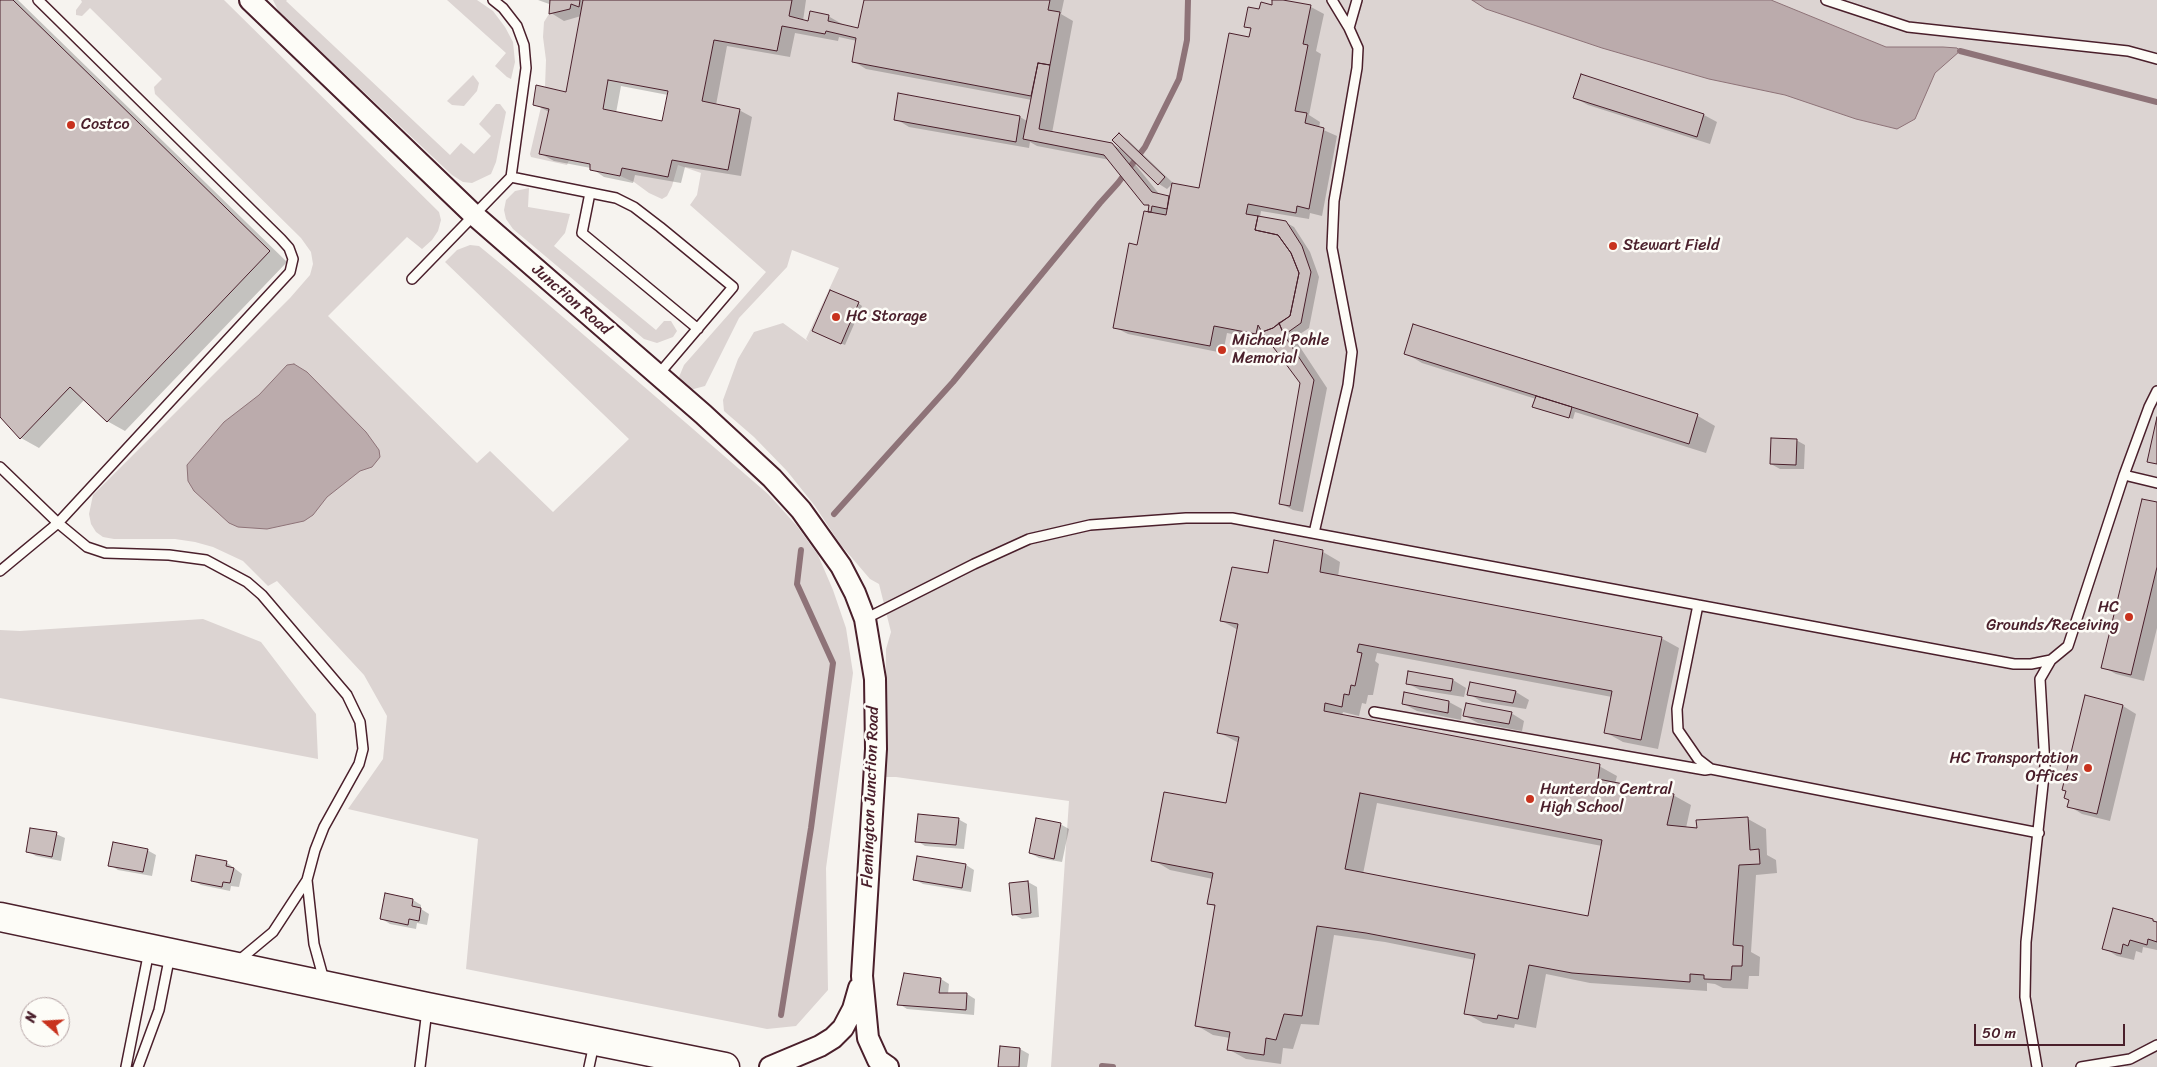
<!DOCTYPE html>
<html>
<head>
<meta charset="utf-8">
<style>
	body { margin:0 }
	#map { position:relative; width:2157px; height:1067px; overflow:hidden; background:#f6f3ef; font-family:Sriracha,sans-serif }
	canvas { display:block }
	.north { position:absolute; left:20px; top:997px; width:50px; height:50px; box-sizing:border-box; background:#fdfcf7; border:1px solid #b5a4a5; border-radius:50%; rotate:289deg; font-size:14px; font-weight:700; line-height:20px; text-align:center; color:#4a1f2b }
	.north::after { content:''; display:block; margin:auto; width:18px; height:22px; background:#c8321e; clip-path:polygon(50% 0,100% 100%,50% 72%,0 100%) }
	.scale { position:absolute; left:1974px; top:1024px; width:151px; height:22px; box-sizing:border-box; border:2px solid #4a1f2b; border-top:0; padding-left:6px; font-size:15px; line-height:18px; white-space:nowrap; color:#4a1f2b; -webkit-text-stroke:4px #fdfcf7; paint-order:stroke }
</style>
</head>
<body>
<div id="map">
<canvas width="2157" height="1067"></canvas>
<div class="north">N</div>
<div class="scale">50 m</div>
</div>
<script>
const ctx = document.querySelector('canvas').getContext('2d');
ctx.lineJoin = 'round';
function fill(path, color) {
  ctx.fillStyle = color;
  ctx.fill(path, 'evenodd');
}
function poly(rows) {
  const path = new Path2D();
  for (const r of rows) {
    path.moveTo(r[0], r[1]);
    for (let i = 2; i < r.length; i += 2) path.lineTo(r[i], r[i + 1]);
  }
  return path;
}
function strokePath(path, color, width, dash) {
  ctx.strokeStyle = color;
  ctx.lineWidth = width;
  ctx.lineCap = dash ? 'butt' : 'round';
  ctx.setLineDash(dash || []);
  ctx.stroke(path);
}
function drawText(font, color, halo, rows, align = 'center') {
  ctx.font = font + ' Sriracha,sans-serif';
  ctx.lineWidth = 5;
  ctx.setLineDash([]);
  ctx.textBaseline = 'middle';
  ctx.strokeStyle = halo;
  ctx.fillStyle = color;
  for (const [text, x, y, turn = 0] of rows) {
    ctx.save();
    ctx.translate(x, y);
    ctx.rotate((+turn || 0) * Math.PI / 180);
    ctx.textAlign = isNaN(turn) ? turn : align;
    if (halo) ctx.strokeText(text, 0, 0);
    ctx.fillText(text, 0, 0);
    ctx.restore();
  }
}
fill(poly([
	[81,0,224,0,439,212,441,220,438,231,432,240,422,249,407,237,328,316,477,463,490,451,553,512,629,439,445,262,457,250,470,245,479,246,507,269,663,403,768,494,797,526,818,555,833,590,846,628,853,673,826,868,828,990,796,1026,767,1029,466,969,478,839,348,809,383,759,387,716,364,675,277,581,268,586,243,561,213,547,195,542,175,539,114,539,103,537,96,532,91,524,89,514,93,495,290,298,310,275,313,264,311,252,301,238,155,94,154,87,162,79,90,8,82,16,76,15,76,10,82,2],
	[273,0,287,0,286,1,450,155,461,143,474,154,491,136,479,124,496,104,500,104,506,112,496,162,491,174,472,183,463,182,452,175,279,12],
	[447,0,477,0,493,11,505,27,513,42,515,62,511,79,507,77,495,66,506,53],
	[580,0,583,0,566,92,545,87,546,60,543,37,544,22,549,14,571,4,579,7],
	[792,0,864,0,858,28,828,21,829,15,810,11,808,21,789,16],
	[1050,0,2157,0,2157,1067,1051,1067,1069,801,896,777,885,777,886,649,891,632,879,584,870,579,840,544,815,506,787,471,754,437,724,411,723,400,738,359,754,332,783,323,809,342,806,339,839,268,792,250,787,267,739,318,705,386,690,390,683,384,679,377,684,365,766,272,690,205,697,195,701,173,678,165,672,186,667,196,662,199,649,193,634,182,620,176,622,168,668,176,672,160,728,170,740,109,702,101,714,40,782,26,825,34,826,31,856,38,852,62,1031,96,1038,63,1050,65,1060,12,1048,10],
	[898,93,1020,116,1016,141,894,118],
	[473,75,479,83,477,91,464,106,452,105,447,101],
	[541,107,549,109,539,154,569,160,567,165,531,157,530,154],
	[529,188,528,207,570,214,565,233,554,246,656,330,664,321,671,321,677,331,673,337,657,343,644,339,513,229,506,219,504,210,506,200,515,191],
	[203,619,261,642,316,714,318,759,0,698,0,630,20,631]
]), '#dcd4d2');
const water = poly([
	[1472,0,1771,0,1886,47,1943,47,1957,48,1960,51,1935,73,1915,119,1897,129,1856,119,1785,95,1709,79,1602,48,1486,9,1472,0],
	[294,364,307,372,366,432,379,450,380,457,372,467,360,471,327,497,313,515,304,521,267,529,238,527,229,523,194,491,188,481,187,465,224,422,259,395,287,365,294,364]
]);
fill(water, '#bbabac');
strokePath(water, '#8e7378', 1);
fill(poly([
	[0,0,18,0,287,262,125,431,107,421,85,399,39,448,21,438,0,416],
	[538,0,806,0,803,21,808,22,828,16,842,24,841,26,859,30,865,0,1064,0,1061,14,1073,21,1052,133,1112,144,1122,150,1119,135,1128,140,1173,183,1167,189,1159,184,1135,161,1134,163,1160,195,1170,197,1200,189,1250,38,1252,29,1246,26,1260,11,1273,6,1274,0,1311,7,1324,14,1316,51,1321,54,1309,115,1320,122,1319,128,1337,136,1322,216,1310,213,1309,219,1261,211,1260,217,1285,222,1294,227,1310,252,1319,277,1309,328,1294,338,1327,388,1303,512,1293,510,1280,503,1301,383,1271,341,1251,330,1250,332,1263,340,1227,333,1223,353,1128,334,1114,327,1150,207,1144,204,1110,160,1037,146,1030,142,1029,148,909,127,896,119,899,94,1020,117,1027,121,1032,100,866,69,853,61,857,41,839,37,838,41,795,33,790,57,727,46,716,105,739,110,752,117,741,176,685,167,681,183,635,175,633,183,604,177,591,168,554,161,541,154,549,112,534,104,567,93,581,16,564,21,551,13,552,5],
	[621,86,668,95,663,122,616,113],
	[1575,98,1704,115,1717,122,1710,144,1588,105],
	[858,303,862,306,845,345,818,333],
	[1414,325,1698,416,1715,426,1706,453,1575,412,1573,419,1538,409,1534,407,1536,399,1422,363,1405,353],
	[1796,440,1805,445,1804,469,1780,469,1771,464],
	[2157,504,2157,628,2144,681,2116,674,2103,667],
	[1323,552,1340,562,1338,577,1661,638,1679,648,1658,749,1623,742,1605,732,1612,697,1377,653,1375,661,1379,664,1373,695,1368,695,1366,704,1362,703,1359,716,1343,712,1342,716,1599,766,1617,776,1615,784,1673,795,1691,805,1686,828,1698,829,1698,821,1748,819,1766,829,1767,855,1776,860,1777,873,1756,875,1751,952,1760,957,1759,976,1749,976,1748,989,1723,988,1715,984,1707,983,1707,991,1590,983,1546,974,1536,1028,1515,1024,1514,1028,1483,1023,1466,1013,1475,960,1385,942,1334,935,1319,1025,1301,1024,1293,1049,1283,1048,1281,1064,1246,1059,1228,1049,1230,1038,1213,1035,1196,1025,1216,907,1208,903,1213,879,1170,870,1153,860,1227,805,1239,743,1218,732,1238,630,1222,621,1269,574],
	[1377,803,1602,846,1589,917,1363,874],
	[1453,680,1466,688,1464,697,1420,690,1407,683],
	[1516,692,1529,700,1526,709,1482,702,1469,694],
	[2086,697,2123,706,2136,714,2110,821,2082,814,2069,806,2071,800,2067,792,2063,790],
	[1449,702,1462,709,1461,720,1417,711,1404,704],
	[1511,713,1524,721,1522,731,1478,723,1465,716],
	[958,819,967,824,964,849,925,846,917,841],
	[1060,824,1069,829,1062,862,1039,858,1030,853],
	[56,834,65,838,61,861,36,856,27,851],
	[147,850,156,855,152,876,118,870,110,865],
	[918,858,966,865,974,870,971,892,923,884,914,879],
	[226,862,242,874,239,887,231,886,230,891,201,885,192,880],
	[1028,882,1037,887,1039,917,1022,919,1013,914,1011,884],
	[386,895,413,900,421,905,421,909,429,914,427,925,417,923,416,929,390,924,382,919],
	[2153,920,2157,922,2157,950,2143,947,2142,953,2136,951,2134,960,2117,956,2104,948],
	[941,979,949,984,948,994,967,994,975,999,974,1015,907,1009,899,1004],
	[1001,1047,1020,1049,1029,1054,1027,1067,1000,1067]
]), '#0003');
strokePath(poly([
	[1960,51,2157,102],
	[834,514,953,382,1100,203,1118,183,1145,147,1179,79,1187,40,1188,0],
	[781,1015,811,828,833,663,797,584,801,550],
	[1102,1066,1113,1067]
]), '#8e7378', 6);
const building = poly([
	[0,0,13,0,270,251,107,422,70,387,20,439,0,417,0,0],
	[550,0,580,0,579,7,571,4,570,9,549,14,550,0],
	[583,0,792,0,789,16,808,21,810,11,829,15,828,21,858,28,864,0,1050,0,1048,10,1060,12,1050,65,1038,63,1031,96,852,62,856,38,826,31,825,34,782,26,777,51,714,40,702,101,740,109,728,170,672,160,668,177,622,168,620,176,590,170,590,164,539,154,549,109,533,105,536,85,566,92,583,0],
	[608,80,668,91,662,121,603,109,608,80],
	[1272,0,1283,0,1311,5,1303,44,1308,45,1295,111,1307,113,1305,123,1324,128,1309,209,1297,206,1296,213,1248,204,1246,214,1258,216,1255,230,1278,235,1291,253,1299,273,1290,316,1273,328,1262,332,1258,325,1256,334,1214,326,1210,346,1113,328,1129,243,1137,245,1144,211,1166,215,1172,183,1199,188,1229,33,1249,37,1251,28,1244,27,1248,7,1259,9,1261,2,1272,5,1272,0],
	[1038,63,1050,65,1039,129,1112,143,1152,192,1169,196,1167,209,1152,206,1151,212,1148,212,1149,205,1144,205,1104,155,1023,139,1038,63],
	[1581,74,1704,114,1697,137,1573,98,1581,74],
	[898,93,1020,116,1016,142,894,120,898,93],
	[1119,133,1165,177,1158,185,1112,140,1119,133],
	[1258,216,1286,221,1302,246,1311,272,1301,323,1284,335,1279,323,1290,316,1299,273,1291,253,1278,235,1255,230,1258,216],
	[830,290,859,302,841,344,812,331,830,290],
	[1279,323,1284,335,1314,380,1290,506,1279,504,1300,383,1262,332,1273,328,1279,323],
	[1413,324,1698,414,1689,444,1404,354,1413,324],
	[1536,396,1572,407,1569,418,1532,407,1536,396],
	[2157,417,2157,464,2147,462,2157,417],
	[1771,438,1797,439,1796,465,1770,464,1771,438],
	[2142,499,2157,502,2157,567,2131,675,2101,668,2142,499],
	[1274,540,1323,550,1320,572,1662,637,1641,740,1604,733,1612,691,1359,644,1357,652,1362,653,1355,686,1351,685,1349,695,1344,694,1342,707,1325,703,1324,711,1600,764,1598,779,1674,794,1667,825,1697,828,1696,820,1748,817,1750,850,1759,849,1760,864,1739,865,1733,945,1743,946,1742,966,1732,966,1731,980,1704,979,1704,975,1690,974,1690,982,1572,973,1529,965,1518,1019,1498,1015,1497,1019,1464,1014,1475,954,1366,933,1317,926,1302,1016,1284,1014,1276,1040,1266,1038,1264,1055,1227,1050,1230,1032,1195,1026,1215,905,1207,904,1213,873,1151,861,1164,792,1226,803,1239,737,1217,733,1238,624,1220,621,1232,567,1268,573,1274,540],
	[1360,793,1602,840,1588,916,1345,869,1360,793],
	[1408,671,1453,679,1451,691,1406,684,1408,671],
	[1470,682,1516,691,1513,703,1467,695,1470,682],
	[1404,692,1449,701,1448,713,1402,704,1404,692],
	[2085,695,2123,705,2097,814,2067,807,2069,800,2064,798,2066,791,2062,790,2085,695],
	[1466,703,1512,712,1509,724,1463,716,1466,703],
	[918,814,959,818,956,845,915,842,918,814],
	[1036,818,1061,823,1054,859,1029,853,1036,818],
	[30,828,57,832,52,857,26,852,30,828],
	[113,842,148,849,143,872,108,866,113,842],
	[196,855,227,861,226,866,234,868,230,883,223,882,222,887,191,881,196,855],
	[917,856,966,864,962,888,913,880,917,856],
	[1028,881,1031,913,1012,915,1009,883,1028,881],
	[385,893,413,899,412,906,421,908,419,921,409,919,408,925,380,919,385,893],
	[2113,908,2153,919,2153,921,2157,922,2157,942,2148,939,2147,945,2130,940,2128,946,2123,944,2121,954,2102,949,2113,908],
	[904,973,941,978,939,993,967,993,966,1010,897,1005,904,973],
	[1000,1046,1020,1048,1019,1067,998,1067,1000,1046]
]);
fill(building, '#cbbfbe');
strokePath(building, '#4a1f2b', 1);
const service = poly([
	[1826,0,1908,27,2128,51,2157,59],
	[1349,28,1357,0],
	[511,177,616,198,634,207,660,227,733,287,658,375],
	[590,193,582,233,698,329],
	[412,279,511,177,526,68,524,45,517,26,503,8,493,0],
	[0,467,58,523,87,547,105,553,169,555,206,560,247,582,262,595,347,695,360,722,363,749,359,764,324,827,315,850,307,880,314,944,324,980],
	[2124,475,2149,407,2157,391],
	[1314,533,1348,385,1352,352,1332,248,1334,201,1357,68,1358,48,1349,28,1332,0],
	[0,571,58,523,290,272,293,259,289,248,281,239,38,0],
	[1698,605,1677,709,1678,730,1698,759,1711,769,2039,833],
	[865,619,974,564,1029,539,1090,525,1186,518,1232,518,2014,664,2031,664,2051,660,2068,646,2124,475,2157,483],
	[1374,712,1705,770,1711,769],
	[237,962,273,932,307,880],
	[126,1067,149,951],
	[138,1067,159,1010,170,955],
	[420,1067,427,1010],
	[589,1067,594,1044],
	[2037,1067,2025,997,2026,942,2045,766,2040,679,2051,660],
	[2081,1067,2130,1059,2157,1045]
]);
const tertiary = poly([
	[250,0,474,215,703,414,772,478,801,510,841,566,855,593,865,619,875,679,876,749,862,976,868,1038,878,1060,888,1067],
	[770,1067,820,1046,833,1038,843,1028,853,1009,859,988]
]);
const trunk = poly([
	[0,917,427,1007,725,1067]
]);
strokePath(service, '#4a1f2b', 12);
strokePath(tertiary, '#4a1f2b', 24);
strokePath(trunk, '#4a1f2b', 31);
strokePath(service, '#fdfcf7', 9);
strokePath(tertiary, '#fdfcf7', 20);
strokePath(trunk, '#fdfcf7', 28);
for (const [x, y, r, color] of [
	[71,125,5,"#c8321e"],
	[1613,246,5,"#c8321e"],
	[836,317,5,"#c8321e"],
	[1222,350,5,"#c8321e"],
	[2129,617,5,"#c8321e"],
	[2088,768,5,"#c8321e"],
	[1530,799,5,"#c8321e"]
]) {
  const dot = new Path2D();
  dot.arc(x, y, r, 0, 2 * Math.PI);
  ctx.fillStyle = color;
  ctx.fill(dot);
  strokePath(dot, '#fdfcf7', 2);
}
drawText('16px', '#4a1f2b', '#fdfcf7', [
	["Costco",81,125],
	["Stewart Field",1623,246],
	["HC Storage",846,317],
	["Michael Pohle",1232,341],
	["Memorial",1232,359],
	["HC",2119,608,"right"],
	["Grounds/Receiving",2119,626,"right"],
	["HC Transportation",2078,759,"right"],
	["Offices",2078,777,"right"],
	["Hunterdon Central",1540,790],
	["High School",1540,808]
], 'left');
drawText('16px', '#4a1f2b', '#fdfcf7', [
	["Junction Road",571,300,41],
	["Flemington Junction Road",871,797,-88]
]);
</script>
</body>
</html>
